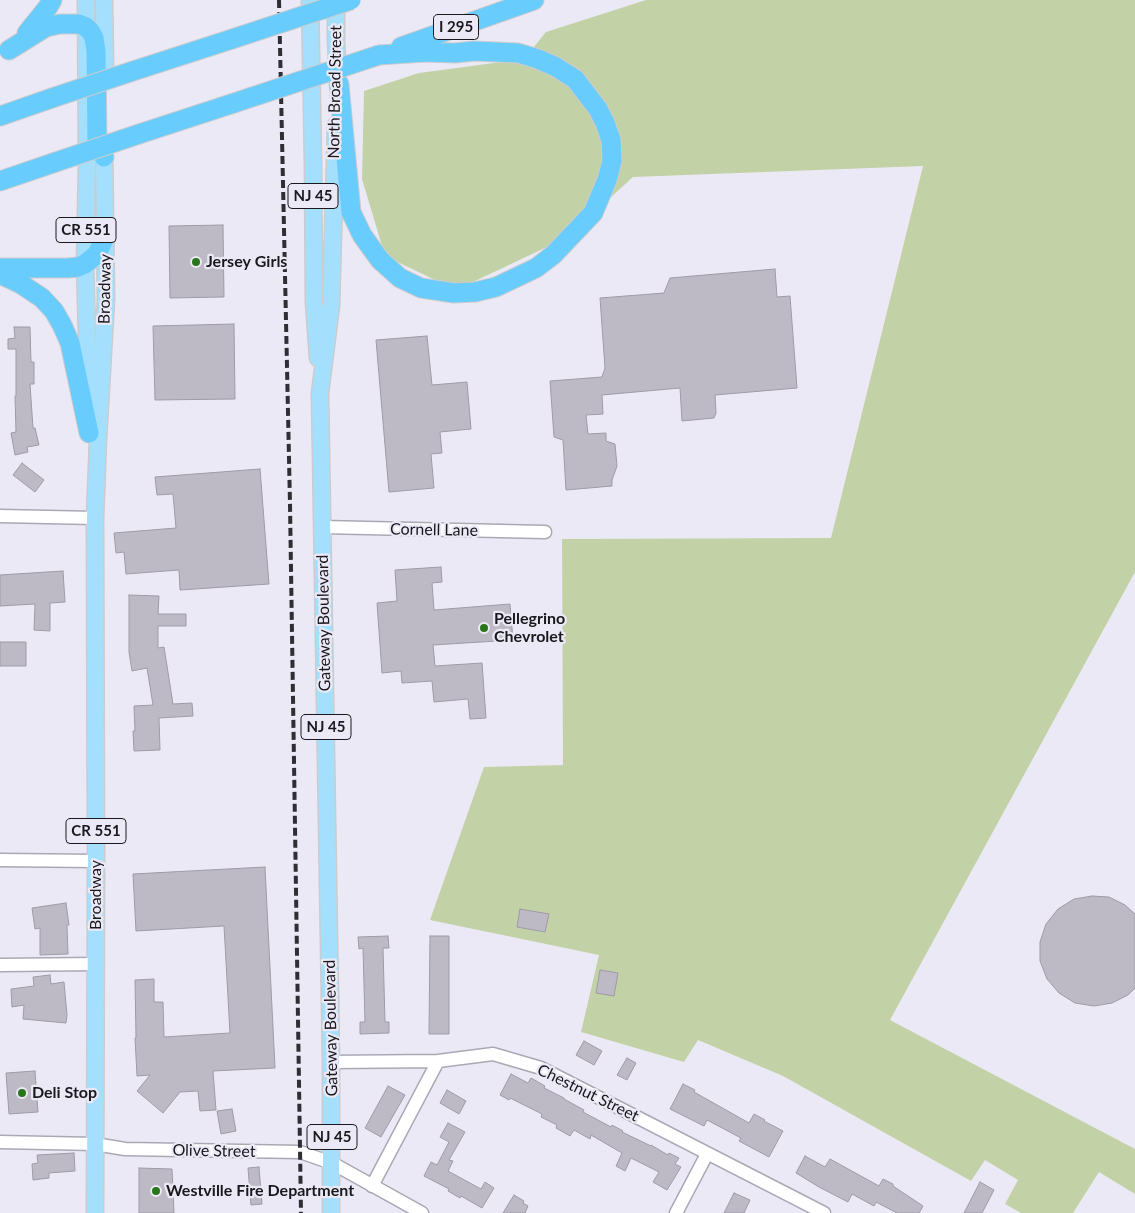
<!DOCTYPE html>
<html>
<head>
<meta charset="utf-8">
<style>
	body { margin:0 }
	canvas { display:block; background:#ece9f6 }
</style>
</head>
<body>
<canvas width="1135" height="1213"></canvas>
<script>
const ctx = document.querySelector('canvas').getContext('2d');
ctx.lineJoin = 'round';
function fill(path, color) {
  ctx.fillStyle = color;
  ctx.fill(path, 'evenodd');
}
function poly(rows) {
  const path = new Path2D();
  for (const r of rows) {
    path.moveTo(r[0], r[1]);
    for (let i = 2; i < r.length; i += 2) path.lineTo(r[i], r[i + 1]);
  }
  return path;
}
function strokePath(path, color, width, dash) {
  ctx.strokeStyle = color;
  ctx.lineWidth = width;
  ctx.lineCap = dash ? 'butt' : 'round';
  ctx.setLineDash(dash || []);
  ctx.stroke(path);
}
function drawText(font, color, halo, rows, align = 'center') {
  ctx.font = font + ' Lato,sans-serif';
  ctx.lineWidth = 4.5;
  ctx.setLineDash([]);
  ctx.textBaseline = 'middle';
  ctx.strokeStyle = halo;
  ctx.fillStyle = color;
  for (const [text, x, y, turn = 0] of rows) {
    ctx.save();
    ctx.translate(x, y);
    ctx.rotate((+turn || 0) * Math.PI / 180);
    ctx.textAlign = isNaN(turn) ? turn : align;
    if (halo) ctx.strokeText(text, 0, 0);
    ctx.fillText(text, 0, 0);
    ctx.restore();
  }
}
fill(poly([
	[646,0,1135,0,1135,572,890,1020,1135,1149,1135,1194,1099,1172,1073,1213,1021,1213,1005,1204,1018,1180,985,1160,971,1181,783,1076,698,1040,684,1062,581,1032,599,955,430,920,484,767,563,765,562,539,831,538,923,166,633,177,566,238,456,290,385,256,362,179,364,91,419,73,524,59,546,32]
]), '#c3d2a6');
const building = poly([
	[223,225,224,297,170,298,169,226,223,225],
	[775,269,777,297,790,296,797,388,715,395,716,413,714,418,682,421,680,388,602,395,603,414,586,415,588,434,606,433,606,441,615,444,617,466,612,480,612,486,566,490,563,440,554,437,550,381,602,377,605,368,600,298,664,293,670,278,775,269],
	[234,324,235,399,155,400,153,326,234,324],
	[14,327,30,327,31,362,34,362,34,384,30,384,33,428,35,428,39,445,27,447,28,452,15,455,11,433,16,432,15,396,16,396,16,349,8,349,8,339,15,338,14,327],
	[427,336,432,385,467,382,471,429,440,432,442,453,431,454,434,488,389,492,376,340,427,336],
	[22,463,44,480,35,492,13,475,22,463],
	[260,469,269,584,180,590,179,570,126,574,124,552,116,553,114,533,176,528,173,494,157,495,155,477,260,469],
	[441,567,442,582,432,583,434,610,510,604,513,640,433,645,435,666,482,663,486,718,470,719,468,699,434,702,432,681,402,683,401,671,382,673,377,603,397,601,395,570,441,567],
	[63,571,65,602,50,603,50,631,34,630,35,604,0,606,0,575,63,571],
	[129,595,159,596,158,614,186,614,186,626,158,626,158,648,164,647,173,704,192,703,193,716,159,718,160,750,134,751,133,731,135,731,134,706,153,705,147,668,132,671,129,652,129,595],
	[0,642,26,642,26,666,0,666,0,642],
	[265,867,275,1068,213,1071,216,1110,200,1111,198,1091,180,1092,163,1113,137,1091,150,1075,137,1076,135,1038,136,1038,135,980,154,979,154,1002,163,1002,164,1037,230,1033,224,926,136,931,133,874,265,867],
	[1092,896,1109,897,1125,905,1135,914,1135,988,1128,995,1112,1003,1094,1006,1075,1003,1059,993,1047,979,1040,961,1040,942,1046,924,1058,909,1074,899,1092,896],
	[66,903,69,925,67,925,68,954,40,955,40,928,35,929,32,908,66,903],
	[520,909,549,914,545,932,517,927,520,909],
	[388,936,389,948,383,948,385,1022,389,1022,389,1033,360,1034,360,1022,365,1022,363,948,359,949,358,937,388,936],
	[430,936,449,936,449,1034,429,1034,430,936],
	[600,970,618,973,614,996,596,993,600,970],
	[50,975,51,984,64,982,67,1015,66,1023,23,1019,24,1005,12,1007,11,989,34,986,33,977,50,975],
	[584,1041,602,1051,594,1065,576,1055,584,1041],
	[627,1058,636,1063,627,1080,617,1075,627,1058],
	[35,1071,38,1112,9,1114,6,1073,35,1071],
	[511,1074,528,1083,531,1078,545,1086,544,1088,564,1098,564,1099,584,1110,583,1112,611,1127,612,1125,623,1131,622,1132,651,1146,651,1145,668,1155,669,1153,679,1158,675,1164,681,1167,667,1190,653,1182,659,1172,631,1158,625,1171,616,1166,622,1153,591,1135,590,1139,574,1130,570,1136,556,1128,557,1125,541,1117,542,1114,510,1098,509,1100,500,1095,511,1074],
	[683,1084,695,1090,694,1092,749,1123,754,1114,765,1120,764,1121,783,1131,769,1157,739,1141,741,1138,707,1120,704,1126,670,1109,683,1084],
	[388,1086,405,1095,381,1137,365,1128,388,1086],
	[447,1090,466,1101,459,1114,440,1103,447,1090],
	[232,1109,236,1131,221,1134,217,1111,232,1109],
	[448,1123,465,1132,449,1160,453,1161,448,1171,481,1189,485,1182,494,1188,482,1208,461,1196,460,1198,448,1191,449,1189,424,1176,431,1162,437,1165,449,1142,440,1137,448,1123],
	[74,1153,75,1171,49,1173,49,1178,33,1180,32,1164,38,1163,37,1155,74,1153],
	[805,1156,825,1167,830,1159,879,1186,883,1179,893,1184,893,1186,923,1206,919,1213,897,1213,876,1202,874,1206,852,1194,848,1202,819,1187,796,1173,805,1156],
	[259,1167,262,1204,251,1205,248,1168,259,1167],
	[139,1168,172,1169,174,1213,139,1213,139,1168],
	[980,1182,994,1190,982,1213,964,1213,980,1182],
	[734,1193,750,1200,744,1213,724,1213,734,1193],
	[514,1195,524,1201,523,1203,528,1206,525,1213,503,1213,514,1195]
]);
fill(building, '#bdbac6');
strokePath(building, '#9e9ba7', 1);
const minor = poly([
	[0,516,95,518],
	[322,527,545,532],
	[0,860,96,861],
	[0,965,96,964],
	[331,1062,438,1061,493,1054,541,1068,824,1213],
	[0,1142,95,1144,125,1149,300,1152,332,1163,422,1213],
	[372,1186,438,1061],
	[676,1213,707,1154]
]);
const major = poly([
	[86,0,87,165,85,264,89,406],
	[104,0,105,66],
	[310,0,313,162,314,302,318,358],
	[336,0,336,40,338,80],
	[95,1213,96,861,95,518,98,439,106,300,104,146],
	[331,1213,331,1062,320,393,331,306,336,125]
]);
const highway = poly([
	[27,33,48,7,52,0],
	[401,47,534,0],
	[9,50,46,27,60,24,79,24,86,27,91,32,94,38,96,51,97,142,104,157],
	[130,72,232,39],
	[339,84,351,212,362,235,380,260,400,278,421,288,454,293,475,292,496,287,536,268,553,255,593,213,607,180,612,161,611,140,605,123,598,109,575,79,556,67,538,59,518,53,474,51,455,53,425,52,379,55],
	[0,116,52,98],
	[139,134,234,103],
	[0,181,53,163],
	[0,268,68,268,78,267,85,264,97,254,105,237],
	[0,274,21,284,42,298,54,311,62,325,70,343,89,433]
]);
strokePath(minor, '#aba8b5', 15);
strokePath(major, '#cccccd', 19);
strokePath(highway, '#cccccd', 21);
strokePath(minor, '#fff', 12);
strokePath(major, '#a4e0fd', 16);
strokePath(highway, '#68ccfc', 19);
strokePath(poly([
	[279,0,290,504,301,1213]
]), '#2f2e34', 4, [8, 4]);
const highwayBridge = poly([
	[232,39,351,0],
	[52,98,130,72],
	[234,103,379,55],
	[53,163,139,134]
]);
strokePath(highwayBridge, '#cccccd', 21, []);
strokePath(highwayBridge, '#68ccfc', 19);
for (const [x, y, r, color] of [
	[196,262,5,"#29751a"],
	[484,628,5,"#29751a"],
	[22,1093,5,"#29751a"],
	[156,1191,5,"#29751a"]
]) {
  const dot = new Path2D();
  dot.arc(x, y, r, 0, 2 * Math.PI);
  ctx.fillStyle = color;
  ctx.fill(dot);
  strokePath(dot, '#ece9f6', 2);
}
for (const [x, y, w] of [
	[456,27,45],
	[313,196,50],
	[86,230,60],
	[326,727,50],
	[96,831,60],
	[332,1137,50]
]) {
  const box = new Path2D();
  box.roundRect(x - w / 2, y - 12.5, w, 25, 4);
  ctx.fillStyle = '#ece9f6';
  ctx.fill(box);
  strokePath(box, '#19181d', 1);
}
drawText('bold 15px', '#19181d', null, [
	["I 295",456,27],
	["NJ 45",313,196],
	["CR 551",86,230],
	["NJ 45",326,727],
	["CR 551",96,831],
	["NJ 45",332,1137]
]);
drawText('16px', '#19181d', '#ece9f6', [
	["North Broad Street",335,92,-89],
	["Broadway",105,289,-89],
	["Cornell Lane",434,530,1],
	["Gateway Boulevard",324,623,-91],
	["Broadway",96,895,-90],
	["Gateway Boulevard",331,1028,-91],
	["Chestnut Street",588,1093,26],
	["Olive Street",214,1151,1]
]);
drawText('bold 16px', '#19181d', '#ece9f6', [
	["Jersey Girls",206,262],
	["Pellegrino",494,619],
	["Chevrolet",494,637],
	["Deli Stop",32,1093],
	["Westville Fire Department",166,1191]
], 'left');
</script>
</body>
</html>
